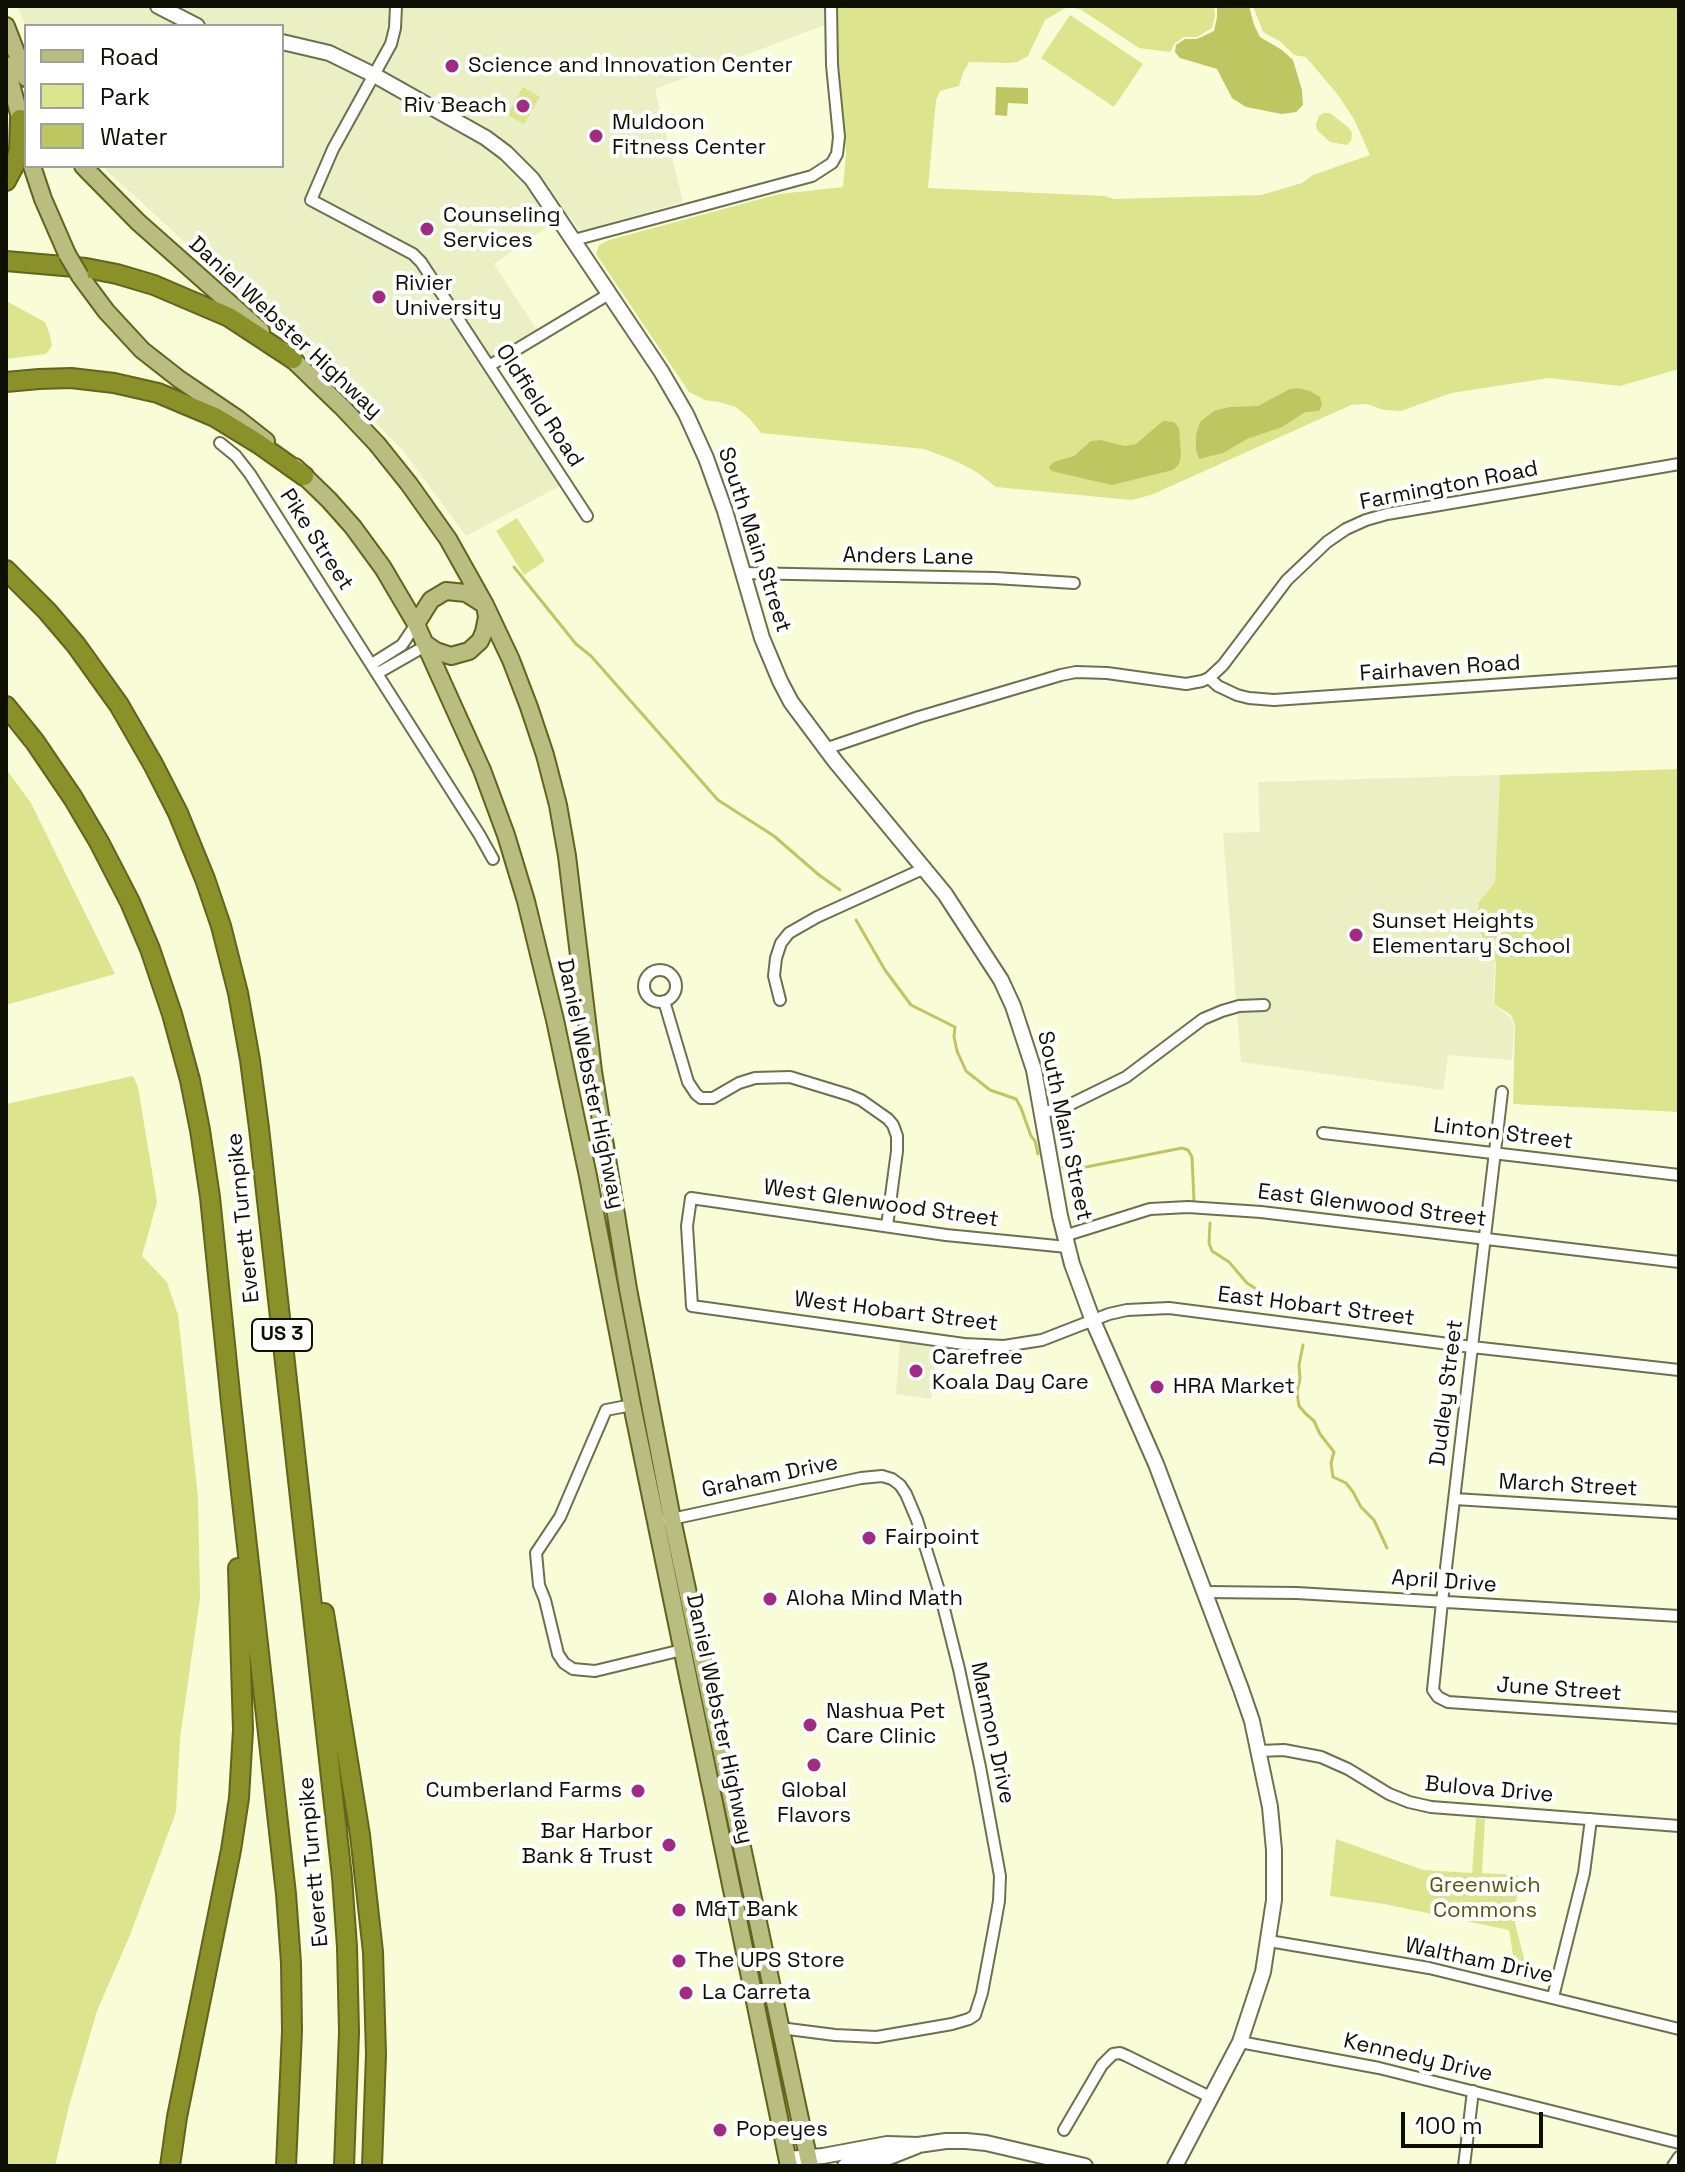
<!DOCTYPE html>
<html>
<head>
<meta charset="utf-8">
<style>
	body { margin:0 }
	#map { position:relative; width:1685px; height:2172px; overflow:hidden; background:#f8fdd8; font-family:"Space Grotesk",sans-serif }
	canvas { display:block }
	.frame { position:absolute; inset:0; border:8px solid #0f1004; pointer-events:none }
	.legend { position:absolute; left:24px; top:24px; width:260px; height:144px; box-sizing:border-box; background:#fff; border:2px solid #9f9f9b; margin:0; padding:10px 14px; list-style:none; font-size:24px; color:#0f1004 }
	.legend li { display:flex; align-items:center; gap:16px; height:40px }
	.legend b { width:40px; border:2px solid #9f9f9b }
	.scale { position:absolute; left:1401px; top:2112px; width:142px; height:36px; box-sizing:border-box; border:4px solid #0f1004; border-top:0; padding-left:10px; font-size:24px; line-height:28px; white-space:nowrap; color:#0f1004; -webkit-text-stroke:6px #fff; paint-order:stroke }
</style>
</head>
<body>
<div id="map">
<canvas width="1685" height="2172"></canvas>
<div class="frame"></div>
<ul class="legend">
<li><b style="height:10px;background:#b9bd7f"></b>Road</li>
<li><b style="height:22px;background:#dce48d"></b>Park</li>
<li><b style="height:22px;background:#bec661"></b>Water</li>
</ul>
<div class="scale">100 m</div>
</div>
<script>
const ctx = document.querySelector('canvas').getContext('2d');
ctx.lineJoin = 'round';
function fill(path, color) {
  ctx.fillStyle = color;
  ctx.fill(path, 'evenodd');
}
function poly(rows) {
  const path = new Path2D();
  for (const r of rows) {
    if (r.length === 3) {
      path.moveTo(r[0] + r[2], r[1]);
      path.arc(r[0], r[1], r[2], 0, 2 * Math.PI);
      continue;
    }
    path.moveTo(r[0], r[1]);
    for (let i = 2; i < r.length; i += 2) path.lineTo(r[i], r[i + 1]);
  }
  return path;
}
function strokePath(path, color, width, dash) {
  ctx.strokeStyle = color;
  ctx.lineWidth = width;
  ctx.lineCap = dash ? 'butt' : 'round';
  ctx.setLineDash(dash || []);
  ctx.stroke(path);
}
function drawText(font, color, halo, rows, align = 'center') {
  ctx.font = font + ' "Space Grotesk",sans-serif';
  ctx.lineWidth = 8;
  ctx.setLineDash([]);
  ctx.textBaseline = 'middle';
  ctx.strokeStyle = halo;
  ctx.fillStyle = color;
  for (const [text, x, y, turn = 0] of rows) {
    ctx.save();
    ctx.translate(x, y);
    ctx.rotate((+turn || 0) * Math.PI / 180);
    ctx.textAlign = isNaN(turn) ? turn : align;
    if (halo) ctx.strokeText(text, 0, 0);
    ctx.fillText(text, 0, 0);
    ctx.restore();
  }
}
fill(poly([
	[17,6,825,6,825,25,655,89,683,202,580,231,567,214,494,264,537,330,481,366,560,486,466,536,404,452,347,392,102,166,282,166,282,26,26,27],
	[1500,775,1495,882,1478,902,1477,928,1484,942,1491,949,1495,964,1493,1004,1509,1016,1514,1025,1512,1060,1448,1055,1443,1090,1241,1062,1223,833,1260,832,1258,782],
	[900,1342,936,1348,931,1399,896,1394]
]), '#eaefc4');
fill(poly([
	[838,6,1214,6,1215,16,1212,28,1197,37,1184,37,1175,43,1170,52,1139,48,1080,9,1067,7,1045,20,1028,56,1017,62,1008,63,969,62,963,73,959,86,940,91,936,100,928,188,1105,196,1113,199,1261,195,1302,183,1313,175,1370,155,1354,119,1338,95,1306,57,1294,55,1281,42,1263,32,1253,6,1679,6,1679,369,1620,386,1549,378,1451,393,1401,411,1384,410,1367,404,1351,405,1151,495,1131,500,996,487,978,473,958,462,924,449,761,433,750,419,736,407,719,402,705,400,689,392,596,254,599,245,609,240,779,194,843,187,846,154,837,39],
	[1070,15,1143,64,1114,107,1041,58],
	[523,87,540,97,524,124,507,115],
	[1330,113,1348,127,1352,133,1351,141,1347,145,1330,142,1317,130,1316,124,1319,116,1324,113],
	[6,301,45,322,50,335,52,346,46,354,6,359],
	[517,518,545,561,524,575,496,531],
	[6,769,31,803,115,974,6,1005],
	[1679,769,1679,1112,1513,1104,1515,1025,1511,1015,1494,1004,1496,964,1492,949,1484,941,1478,928,1478,903,1495,882,1500,775],
	[133,1076,138,1087,157,1202,142,1256,167,1282,178,1315,198,1497,200,1598,180,1738,176,1812,130,1935,97,2011,69,2106,55,2166,6,2166,6,1104],
	[1476,1818,1485,1819,1482,1873,1518,1875,1515,1923,1530,1982,1517,1979,1509,1930,1384,1904,1330,1896,1336,1839,1423,1870,1472,1873]
]), '#dce48d');
fill(poly([
	[1217,6,1249,6,1254,25,1260,37,1282,50,1293,60,1302,90,1303,105,1296,112,1282,114,1246,107,1232,98,1217,69,1180,58,1175,52,1176,45,1185,39,1197,39,1214,31,1217,17],
	[996,87,1028,88,1028,104,1008,103,1007,116,995,115],
	[1299,388,1310,391,1320,397,1322,404,1319,411,1305,412,1282,427,1247,439,1223,453,1199,459,1196,450,1196,435,1200,422,1214,411,1230,407,1258,406,1290,389],
	[1163,421,1174,422,1179,428,1181,455,1179,464,1173,470,1112,485,1051,471,1049,467,1054,462,1074,456,1091,441,1100,440,1125,446,1136,444]
]), '#bec661');
strokePath(poly([
	[514,567,576,644,591,656,718,800,774,836,819,875,840,890],
	[856,920,885,970,911,1005,955,1027,954,1037,957,1051,966,1071,990,1090,1016,1099,1021,1108,1031,1136,1035,1141,1038,1154],
	[1063,1167,1081,1168,1182,1148,1188,1150,1192,1157,1194,1201],
	[1210,1223,1209,1243,1212,1251,1229,1262,1247,1283,1281,1305],
	[1303,1345,1299,1365,1300,1379,1297,1392,1299,1406,1306,1414,1314,1421,1320,1434,1334,1452,1331,1463,1333,1477,1346,1483,1353,1492,1361,1507,1374,1520,1387,1548]
]), '#bec661', 3);
const street = poly([
	[396,6,395,28,391,44,333,149,311,200,413,254,421,262,587,516],
	[574,240,812,176,832,163,837,154,839,137,832,65,831,6],
	[489,366,609,294],
	[220,443,236,456,250,474,479,834,493,859],
	[742,573,995,578,1074,583],
	[372,664,402,645,416,624],
	[378,673,427,645],
	[1209,678,1218,686,1237,695,1249,698,1274,700,1679,672],
	[825,749,919,717,1061,675,1076,672,1107,673,1186,684,1202,681,1209,678,1223,665,1287,580,1327,542,1346,529,1366,520,1387,514,1679,464],
	[660,986,16],
	[780,1000,774,976,776,958,781,943,789,933,817,917,925,868],
	[664,1001,688,1082,696,1094,701,1098,713,1098,739,1083,755,1078,790,1077,849,1095,861,1100,888,1119,893,1125,897,1136,897,1151,887,1226],
	[1502,1092,1442,1602,1433,1690,1438,1697,1448,1702,1679,1718],
	[1042,1113,1067,1106,1126,1077,1203,1019,1222,1011,1239,1006,1264,1005],
	[1323,1133,1679,1175],
	[1064,1236,1150,1209,1188,1207,1261,1212,1679,1262],
	[1067,1247,946,1235,691,1198,687,1226,692,1306,964,1344,1004,1346,1042,1340,1109,1314,1127,1310,1169,1308,1472,1347,1679,1370],
	[632,1405,606,1410,560,1517,536,1553,539,1585,545,1600,558,1654,564,1663,573,1669,595,1671,682,1650],
	[1455,1499,1679,1513],
	[667,1520,861,1478,882,1476,892,1479,900,1485,906,1494,917,1520,941,1597,959,1669,980,1767,1000,1876,999,1901,994,1929,982,1993,975,2015,969,2019,952,2024,877,2037,835,2035,780,2028],
	[1205,1592,1297,1593,1679,1616],
	[1259,1751,1284,1750,1321,1757,1348,1769,1389,1794,1409,1802,1431,1807,1679,1826],
	[1269,1941,1429,1968,1679,2029],
	[1553,1997,1584,1873,1591,1819],
	[1240,2042,1379,2068,1679,2143],
	[1064,2130,1102,2065,1113,2054,1120,2053,1127,2056,1212,2098],
	[1464,2166,1473,2091],
	[1673,2166,1679,2157]
]);
const secondary = poly([
	[158,6,197,26],
	[282,42,329,53,374,75,486,138,506,153,532,179,661,371,686,414,706,458,725,511,762,638,780,681,791,702,835,761,945,894,1001,980,1013,1006,1034,1070,1060,1216,1072,1264,1093,1321,1156,1464,1241,1689,1252,1721,1270,1807,1274,1850,1274,1900,1263,1972,1240,2042,1175,2166],
	[788,2159,823,2156,887,2144,918,2145,946,2141,966,2141,986,2143,1085,2166],
	[845,2166,889,2157,917,2146]
]);
const primary = poly([
	[6,26,26,78],
	[6,65,23,129],
	[32,166,43,199,67,254],
	[83,166,138,222,261,331],
	[80,276,106,311,142,350,179,379,238,419,266,441],
	[284,351,342,407,377,444,409,484,448,539,485,605,511,660,529,707,545,755,558,805,567,856,593,1071,628,1289,672,1519,810,2166],
	[295,467,329,500,353,527,383,568,416,624,482,770,506,835,526,901,555,1020,588,1176,632,1405,789,2166],
	[416,624,431,600,446,591,466,593,485,605,487,617,484,632,480,641,469,651,451,656,436,651,427,645]
]);
const highway = poly([
	[6,181,15,164,19,150,20,119],
	[6,261,86,268,117,274,154,285,229,317,293,359],
	[6,382,39,379,71,378,114,383,158,393,215,417,259,444,304,476],
	[6,570,47,611,76,645,119,705,153,764,178,813,205,879,221,926,238,993,250,1060,259,1128,342,1877,347,1947,349,2032,344,2166],
	[6,706,35,742,73,798,99,842,130,902,150,949,172,1014,190,1080,200,1130,210,1197,231,1403,286,1894,291,1963,292,2031,286,2166],
	[324,1613,360,1835,373,1952,376,2054,372,2166],
	[170,2166,177,2117,231,1850,239,1798,243,1730,238,1568]
]);
strokePath(street, '#6d7050', 14);
strokePath(secondary, '#6d7050', 18);
strokePath(primary, '#60641c', 20);
strokePath(highway, '#60641c', 22);
strokePath(street, '#fff', 10);
strokePath(secondary, '#fff', 14);
strokePath(primary, '#b9bd7f', 16);
strokePath(highway, '#8b9129', 18);
const primaryBridge = poly([
	[67,254,80,276]
]);
strokePath(primaryBridge, '#60641c', 20, []);
strokePath(primaryBridge, '#b9bd7f', 16);
for (const [x, y, r, color] of [
	[452,66,8,"#a12a82"],
	[523,106,8,"#a12a82"],
	[596,136,8,"#a12a82"],
	[427,229,8,"#a12a82"],
	[379,297,8,"#a12a82"],
	[1356,935,8,"#a12a82"],
	[916,1371,8,"#a12a82"],
	[1157,1387,8,"#a12a82"],
	[869,1538,8,"#a12a82"],
	[770,1599,8,"#a12a82"],
	[810,1725,8,"#a12a82"],
	[814,1765,8,"#a12a82"],
	[638,1791,8,"#a12a82"],
	[669,1845,8,"#a12a82"],
	[679,1910,8,"#a12a82"],
	[679,1961,8,"#a12a82"],
	[686,1993,8,"#a12a82"],
	[720,2130,8,"#a12a82"]
]) {
  const dot = new Path2D();
  dot.arc(x, y, r, 0, 2 * Math.PI);
  ctx.fillStyle = color;
  ctx.fill(dot);
  strokePath(dot, '#fff', 3);
}
for (const [x, y, w] of [
	[282,1335,60]
]) {
  const box = new Path2D();
  box.roundRect(x - w / 2, y - 16, w, 32, 6);
  ctx.fillStyle = '#fff';
  ctx.fill(box);
  strokePath(box, '#0f1004', 2);
}
drawText('bold 20px', '#0f1004', null, [
	["US 3",282,1335]
]);
drawText('22px', '#0f1004', '#fff', [
	["Science and Innovation Center",468,66],
	["Riv Beach",507,106,"right"],
	["Muldoon",612,123],
	["Fitness Center",612,148],
	["Counseling",443,216],
	["Services",443,241],
	["Rivier",395,284],
	["University",395,309],
	["Sunset Heights",1372,922],
	["Elementary School",1372,947],
	["Carefree",932,1358],
	["Koala Day Care",932,1383],
	["HRA Market",1173,1387],
	["Fairpoint",885,1538],
	["Aloha Mind Math",786,1599],
	["Nashua Pet",826,1712],
	["Care Clinic",826,1737],
	["Cumberland Farms",622,1791,"right"],
	["Global",814,1791,"center"],
	["Flavors",814,1816,"center"],
	["Bar Harbor",653,1832,"right"],
	["Bank & Trust",653,1857,"right"],
	["M&T Bank",695,1910],
	["The UPS Store",695,1961],
	["La Carreta",702,1993],
	["Popeyes",736,2130]
], 'left');
drawText('22px', '#0f1004', '#fff', [
	["Daniel Webster Highway",285,328,43],
	["Oldfield Road",539,406,57],
	["Farmington Road",1449,486,-11],
	["Pike Street",316,540,57],
	["South Main Street",754,540,72],
	["Anders Lane",908,557,1],
	["Fairhaven Road",1440,669,-4],
	["Daniel Webster Highway",590,1084,78],
	["South Main Street",1064,1126,78],
	["Linton Street",1503,1134,7],
	["West Glenwood Street",881,1204,8],
	["East Glenwood Street",1372,1206,7],
	["Everett Turnpike",244,1218,-96],
	["East Hobart Street",1316,1307,7],
	["West Hobart Street",896,1312,7],
	["Dudley Street",1447,1393,-83],
	["Graham Drive",770,1477,-12],
	["March Street",1568,1486,3],
	["April Drive",1444,1582,4],
	["June Street",1559,1690,4],
	["Daniel Webster Highway",719,1719,78],
	["Marmon Drive",992,1733,78],
	["Bulova Drive",1489,1790,5],
	["Everett Turnpike",314,1862,-95],
	["Waltham Drive",1479,1961,12],
	["Kennedy Drive",1418,2058,13]
]);
drawText('22px', '#55590c', '#fff', [
	["Greenwich",1485,1886],
	["Commons",1485,1911]
]);
</script>
</body>
</html>
